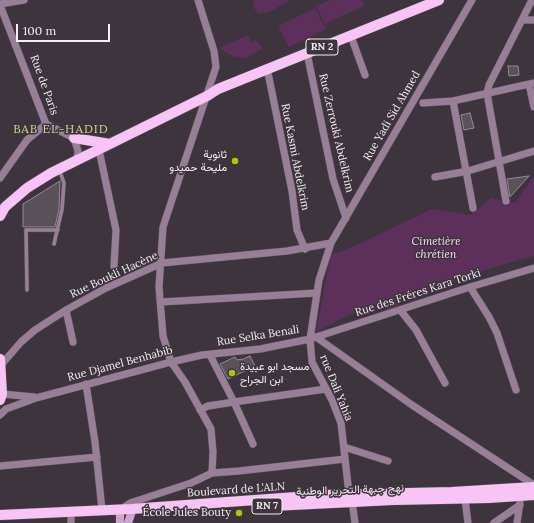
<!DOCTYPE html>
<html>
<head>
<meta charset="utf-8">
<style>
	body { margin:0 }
	#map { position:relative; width:534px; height:523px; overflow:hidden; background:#3d343d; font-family:Lora,serif }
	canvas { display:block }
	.scale { position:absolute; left:16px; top:24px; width:94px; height:18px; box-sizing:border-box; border:2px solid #f4eef3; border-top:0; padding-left:5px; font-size:12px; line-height:14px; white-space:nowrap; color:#f4eef3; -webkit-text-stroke:3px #3d343d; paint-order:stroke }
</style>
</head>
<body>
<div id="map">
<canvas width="534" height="523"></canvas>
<div class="scale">100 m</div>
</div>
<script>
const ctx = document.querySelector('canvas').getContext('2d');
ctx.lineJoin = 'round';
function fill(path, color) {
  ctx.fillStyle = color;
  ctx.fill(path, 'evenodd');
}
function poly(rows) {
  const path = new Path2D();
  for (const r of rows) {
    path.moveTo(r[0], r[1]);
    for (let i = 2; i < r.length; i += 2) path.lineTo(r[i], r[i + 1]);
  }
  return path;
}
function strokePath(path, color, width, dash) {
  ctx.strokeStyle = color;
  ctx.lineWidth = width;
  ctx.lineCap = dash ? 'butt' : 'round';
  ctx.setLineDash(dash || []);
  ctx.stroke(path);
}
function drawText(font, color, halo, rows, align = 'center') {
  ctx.font = font + ' Lora,Vazirmatn,serif';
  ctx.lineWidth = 3;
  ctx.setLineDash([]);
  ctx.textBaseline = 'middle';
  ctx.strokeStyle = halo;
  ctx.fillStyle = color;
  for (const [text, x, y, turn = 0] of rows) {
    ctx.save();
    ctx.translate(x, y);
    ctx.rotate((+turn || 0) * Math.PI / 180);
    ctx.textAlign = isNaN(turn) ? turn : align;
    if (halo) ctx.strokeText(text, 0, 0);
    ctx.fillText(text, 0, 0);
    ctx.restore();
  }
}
fill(poly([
	[253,0,291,0,269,12,259,14,255,10],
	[330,0,362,0,364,6,325,24,316,6],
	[315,8,326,29,289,47,278,26],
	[248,35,252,42,256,40,263,49,246,58,234,57,219,48],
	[534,176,534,256,492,268,396,300,397,307,388,313,384,302,342,318,316,332,331,254,346,250,432,209,471,215,491,198,515,203]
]), '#5c305b');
const building = poly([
	[508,66,518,66,519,75,509,76,508,66],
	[470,113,474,128,464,130,461,115,470,113],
	[529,176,510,197,507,179,529,176],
	[60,181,59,209,55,227,23,227,23,204,60,181],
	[250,356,255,366,228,379,220,364,235,357,237,360,241,359,241,360,250,356]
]);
fill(building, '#5b515b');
strokePath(building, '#958a94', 1);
const lane = poly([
	[54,244,62,209,64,183,59,169],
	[27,290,26,230,58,230]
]);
const street = poly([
	[198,0,214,51,216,67,163,227,159,287,163,336,171,362,185,382,211,429,213,452,212,473],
	[0,4,24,0],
	[0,5,46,124,74,138,78,151,77,160],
	[522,20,534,20],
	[351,36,365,75],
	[307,53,333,179,346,218],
	[267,68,292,191,297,230,305,249],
	[529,84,534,107],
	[453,101,473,208],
	[423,103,453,101,534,83],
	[99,150,116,230,114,266],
	[435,177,468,171,534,151],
	[0,178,27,140,46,124],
	[506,201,487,93,489,85,532,0],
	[470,287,489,317,497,333,516,390],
	[161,302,317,293],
	[66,310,73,342],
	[401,311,416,330,445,383],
	[316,337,412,405,534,485],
	[210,355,234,402,326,389],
	[1,365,21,342,35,330,66,310,106,288,162,263,287,251,331,243],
	[86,384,95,442,102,510],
	[2,394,34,397],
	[200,410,208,406,234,402,253,444],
	[0,415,6,409,36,398,171,362,202,355,260,349,310,339,470,287,534,268],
	[344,447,388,461],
	[0,466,97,457],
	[465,499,468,523],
	[120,510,130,503,191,483,212,473,239,471,345,459],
	[71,518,71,523],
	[355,523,352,501,349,494,341,423,332,400,312,362,310,339,319,280,331,243,472,0],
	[494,523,520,505],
	[517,523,520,502]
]);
const secondary = poly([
	[120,515,120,523],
	[128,523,131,514]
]);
const primary = poly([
	[74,138,110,144],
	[0,216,5,207,27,188,51,173,207,96,218,89,439,0],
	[0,359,2,394,0,400],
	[272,506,393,500,488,498,534,495],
	[0,515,131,509,324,495,452,492,534,487]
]);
strokePath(lane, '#5a525a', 4.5);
strokePath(street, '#5a525a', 8);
strokePath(secondary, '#5a525a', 9);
strokePath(primary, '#5a525a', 11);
strokePath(lane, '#987e96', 3.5);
strokePath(street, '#987e96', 7);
strokePath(secondary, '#cea5cc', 8);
strokePath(primary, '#f8c3f5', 10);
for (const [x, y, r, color] of [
	[235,161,4,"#aec508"],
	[232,373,4,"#aec508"],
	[239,513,4,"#aec508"]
]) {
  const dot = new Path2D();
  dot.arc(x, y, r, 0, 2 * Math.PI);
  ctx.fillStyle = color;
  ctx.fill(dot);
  strokePath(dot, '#3d343d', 1.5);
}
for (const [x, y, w] of [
	[322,47,32],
	[267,506,30]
]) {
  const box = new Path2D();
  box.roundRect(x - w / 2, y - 8, w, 16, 3);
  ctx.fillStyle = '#3d343d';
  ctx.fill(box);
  strokePath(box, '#f4eef3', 1);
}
drawText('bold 10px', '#f4eef3', null, [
	["RN 2",322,47],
	["RN 7",267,506]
]);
drawText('11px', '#f4eef3', '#3d343d', [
	["Rue de Paris",44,85,70],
	["Rue Yadi Sid Ahmed",392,116,-60],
	["Rue Zerrouki Abdelkrim",336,133,77],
	["Rue Kasmi Abdelkrim",295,157,79],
	["Rue Boukli Hacène",114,275,-25],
	["Rue des Fréres Kara Torki",418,293,-18],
	["Rue Selka Benali",258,336,-9],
	["Rue Djamel Benhabib",120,364,-15],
	["rue Dali Yahia",336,388,68],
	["Boulevard de L'ALN",236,490,-4],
	["نهج جبهة التحرير الوطنية",350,490,-2]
]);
drawText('11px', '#f4eef3', '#3d343d', [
	["ثانوية",227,155],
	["مليحة حميدو",227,168],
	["مسجد ابو عبيدة",240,367,"left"],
	["ابن الجراح",240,380,"left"],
	["École Jules Bouty",231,513]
], 'right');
drawText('italic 11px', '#f9d8f7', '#3d343d', [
	["Cimetière",436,242],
	["chrétien",436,255]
]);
ctx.letterSpacing = '1px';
drawText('12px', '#c8d88c', '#3d343d', [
	["BAB EL-HADID",61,130]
]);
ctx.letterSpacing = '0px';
</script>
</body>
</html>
